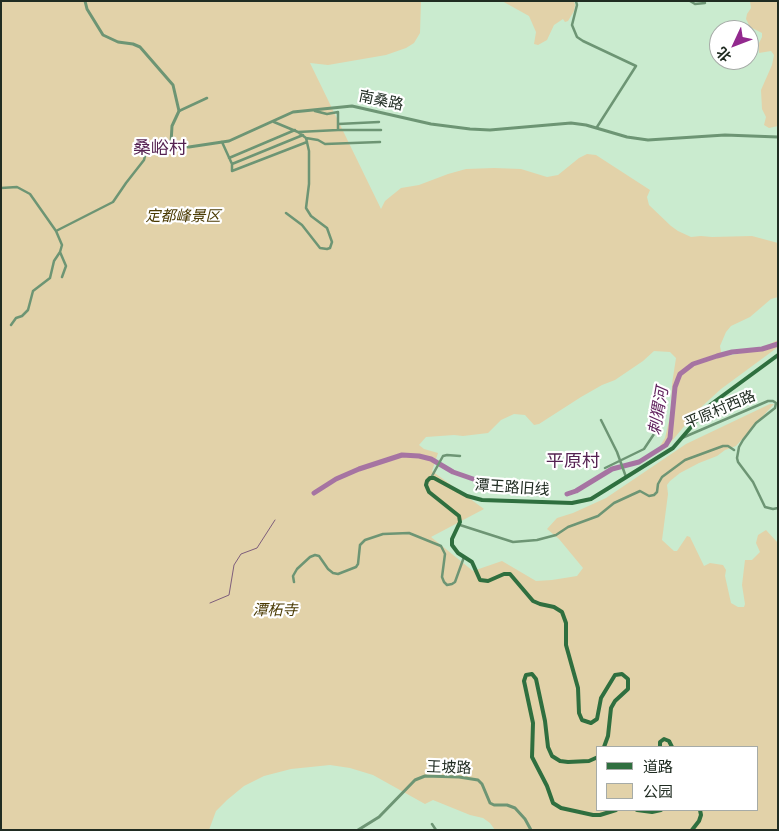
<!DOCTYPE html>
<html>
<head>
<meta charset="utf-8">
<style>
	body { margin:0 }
	#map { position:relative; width:779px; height:831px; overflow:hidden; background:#caebcf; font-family:Lora,"Noto Sans SC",serif }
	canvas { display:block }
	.frame { position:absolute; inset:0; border:2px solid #202c22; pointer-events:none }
	.legend { position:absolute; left:596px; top:746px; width:162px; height:65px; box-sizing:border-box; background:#fff; border:1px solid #a6aba7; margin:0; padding:6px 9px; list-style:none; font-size:15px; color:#202c22 }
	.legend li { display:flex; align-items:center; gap:10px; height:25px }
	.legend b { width:25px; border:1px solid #a6aba7 }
	.north { position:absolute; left:709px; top:20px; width:50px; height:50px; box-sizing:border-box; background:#fff; border:1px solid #a6aba7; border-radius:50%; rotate:227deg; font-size:14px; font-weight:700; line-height:20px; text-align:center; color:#202c22 }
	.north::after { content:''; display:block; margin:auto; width:18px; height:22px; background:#92298e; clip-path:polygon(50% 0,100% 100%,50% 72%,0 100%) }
</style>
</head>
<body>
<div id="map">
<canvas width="779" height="831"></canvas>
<div class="frame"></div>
<ul class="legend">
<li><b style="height:6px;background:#2f6f3f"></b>道路</li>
<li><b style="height:14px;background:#e2d2a9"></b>公园</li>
</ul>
<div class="north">北</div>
</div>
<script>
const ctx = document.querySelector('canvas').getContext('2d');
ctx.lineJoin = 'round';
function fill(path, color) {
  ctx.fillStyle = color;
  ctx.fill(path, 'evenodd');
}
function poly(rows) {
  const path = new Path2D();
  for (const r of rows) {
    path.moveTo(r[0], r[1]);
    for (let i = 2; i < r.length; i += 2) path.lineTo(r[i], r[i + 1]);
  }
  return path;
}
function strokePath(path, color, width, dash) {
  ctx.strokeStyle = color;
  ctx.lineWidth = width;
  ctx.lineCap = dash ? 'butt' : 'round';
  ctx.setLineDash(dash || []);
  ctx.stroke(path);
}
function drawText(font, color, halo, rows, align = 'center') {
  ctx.font = font + ' Lora,"Noto Sans SC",serif';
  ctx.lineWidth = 4.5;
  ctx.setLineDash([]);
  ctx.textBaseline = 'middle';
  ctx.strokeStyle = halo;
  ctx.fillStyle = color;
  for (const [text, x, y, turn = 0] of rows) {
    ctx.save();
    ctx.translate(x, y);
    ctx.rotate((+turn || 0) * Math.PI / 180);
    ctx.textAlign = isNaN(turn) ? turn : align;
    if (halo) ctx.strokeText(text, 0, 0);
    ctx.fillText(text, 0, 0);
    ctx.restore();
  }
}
fill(poly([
	[1,1,421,1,420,33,414,43,406,48,386,55,328,65,310,63,381,209,385,201,401,188,419,185,448,174,466,169,494,168,521,169,547,177,558,175,579,158,587,154,596,155,650,190,647,197,649,205,671,226,678,231,691,237,701,236,712,237,752,236,778,243,778,297,771,299,750,317,731,326,726,332,720,346,722,357,757,350,778,340,778,347,721,389,697,411,666,448,662,449,660,446,665,438,671,412,672,384,676,358,670,352,654,351,643,361,615,380,602,385,581,397,539,424,534,425,525,415,514,414,501,420,488,433,463,436,454,435,426,437,419,445,424,449,438,453,432,471,484,509,431,537,473,571,502,561,536,581,552,580,577,576,583,568,559,539,547,529,557,518,573,513,606,498,686,444,770,404,774,404,736,446,725,450,717,456,699,463,680,473,670,481,667,485,668,494,662,540,674,551,677,551,687,536,690,537,704,566,710,563,723,565,726,570,725,576,731,603,738,607,744,607,745,604,742,585,745,560,752,560,760,552,756,543,758,535,766,530,778,543,778,830,495,830,490,823,483,818,470,815,433,800,425,804,373,775,350,768,330,765,291,769,264,776,244,786,227,800,216,811,209,830,1,830],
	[598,747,758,747,758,810,598,810],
	[502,1,574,1,575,5,574,11,568,21,565,22,563,19,554,25,547,40,538,45,534,44,536,32,529,16],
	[750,1,778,1,778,126,769,128,764,125,766,117,762,109,761,90,772,65,774,55,771,51,759,53,759,43,762,37,762,33,750,27,746,19,747,14,751,8]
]), '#e2d2a9');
strokePath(poly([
	[210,603,229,595,234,565,241,554,257,548,275,520]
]), '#7e5e7c', 1);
strokePath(poly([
	[314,493,336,479,359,469,402,455,419,456,431,459,453,472,476,480,503,489,518,490],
	[567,494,576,491,612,469,639,462,666,445,670,438,675,387,678,379,680,374,693,364,717,356,732,352,762,349,778,344]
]), '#a674a2', 5);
strokePath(poly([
	[576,1,577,5,572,25,577,37,583,41,636,66,597,127],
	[690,1,695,4,705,3],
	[179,111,207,98],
	[274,122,298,132,306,138,309,151,309,184,306,208,311,216,327,228,332,242,330,248,327,249,320,248,302,225,286,213],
	[338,124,379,122],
	[338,130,381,130],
	[298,132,338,130,338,112,327,114,315,111],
	[306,138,318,140,325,144,380,142],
	[222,142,232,164,232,171,307,142],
	[229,158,295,130],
	[232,164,303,135],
	[1,188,17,187,30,194,56,231,113,202,126,183,144,160,147,148,151,143,155,141,171,143],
	[56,231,62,245,60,252,66,266,62,277],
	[11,325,16,318,22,316,28,310,33,291,50,278,54,261,60,252],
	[601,420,617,452,626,477],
	[682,438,768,401,773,401,776,403,775,408,756,423,743,440,739,447,737,458,738,462,753,482,765,507,773,509,778,508],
	[605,468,644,449,656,431,659,399],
	[432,476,443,456,447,455,460,456],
	[460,525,513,542,537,540,556,535,568,527,598,516,614,503,640,491,649,496,654,495,657,492,658,484,662,477,685,460,723,446,728,446,734,450],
	[294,582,293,576,297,569,310,557,315,555,319,556,328,569,333,573,338,574,356,567,358,564,360,545,365,540,383,534,409,533,441,546,445,554,442,577,444,582,447,585,452,584,455,582,464,557],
	[432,824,436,830]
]), '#6d9574', 2.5);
strokePath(poly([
	[85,1,87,9,103,35,118,42,133,44,140,47,173,85,179,111,172,126,171,143,178,146,189,147,229,141,293,112,352,106,431,124,470,129,490,130,571,123,586,125,627,137,648,140,725,135,778,137],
	[358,830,379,817,415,780,425,776,459,777,478,780,482,784,490,803,494,805,507,805,515,808,525,819,531,830]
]), '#6d9574', 3);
strokePath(poly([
	[604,747,608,736,611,708,615,701,628,689,628,679,622,674,615,675,601,698,597,719,591,723,582,720,579,713,578,688,566,645,566,623,562,612,554,607,540,604,533,601,510,574,504,574,488,581,480,580,472,562,458,553,452,545,452,539,460,522,459,516,429,492,426,485,427,481,430,478,434,478,467,496,482,500,572,503,591,499,673,448,710,405,778,355],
	[660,747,660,742,664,739,669,741,672,747],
	[598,757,589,761,568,762,560,761,552,756,548,747,545,721,536,679,532,674,526,675,524,681,533,723,532,757,547,786,553,803,561,808,593,815,600,815,616,810],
	[637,810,652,812,661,810],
	[692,830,699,821,701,815,700,810]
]), '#2f6f3f', 4);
drawText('15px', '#202c22', '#fff', [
	["南桑路",381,101,12],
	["平原村西路",720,410,-23],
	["潭王路旧线",512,488,4],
	["王坡路",449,768,2]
]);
drawText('italic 15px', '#4b3b04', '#fff', [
	["定都峰景区",183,217],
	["潭柘寺",275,611]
]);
drawText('italic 16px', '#62245f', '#fff', [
	["刺猬河",659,411,-80]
]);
drawText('18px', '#552252', '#fff', [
	["桑峪村",160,149],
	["平原村",573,462]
]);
</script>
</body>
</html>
